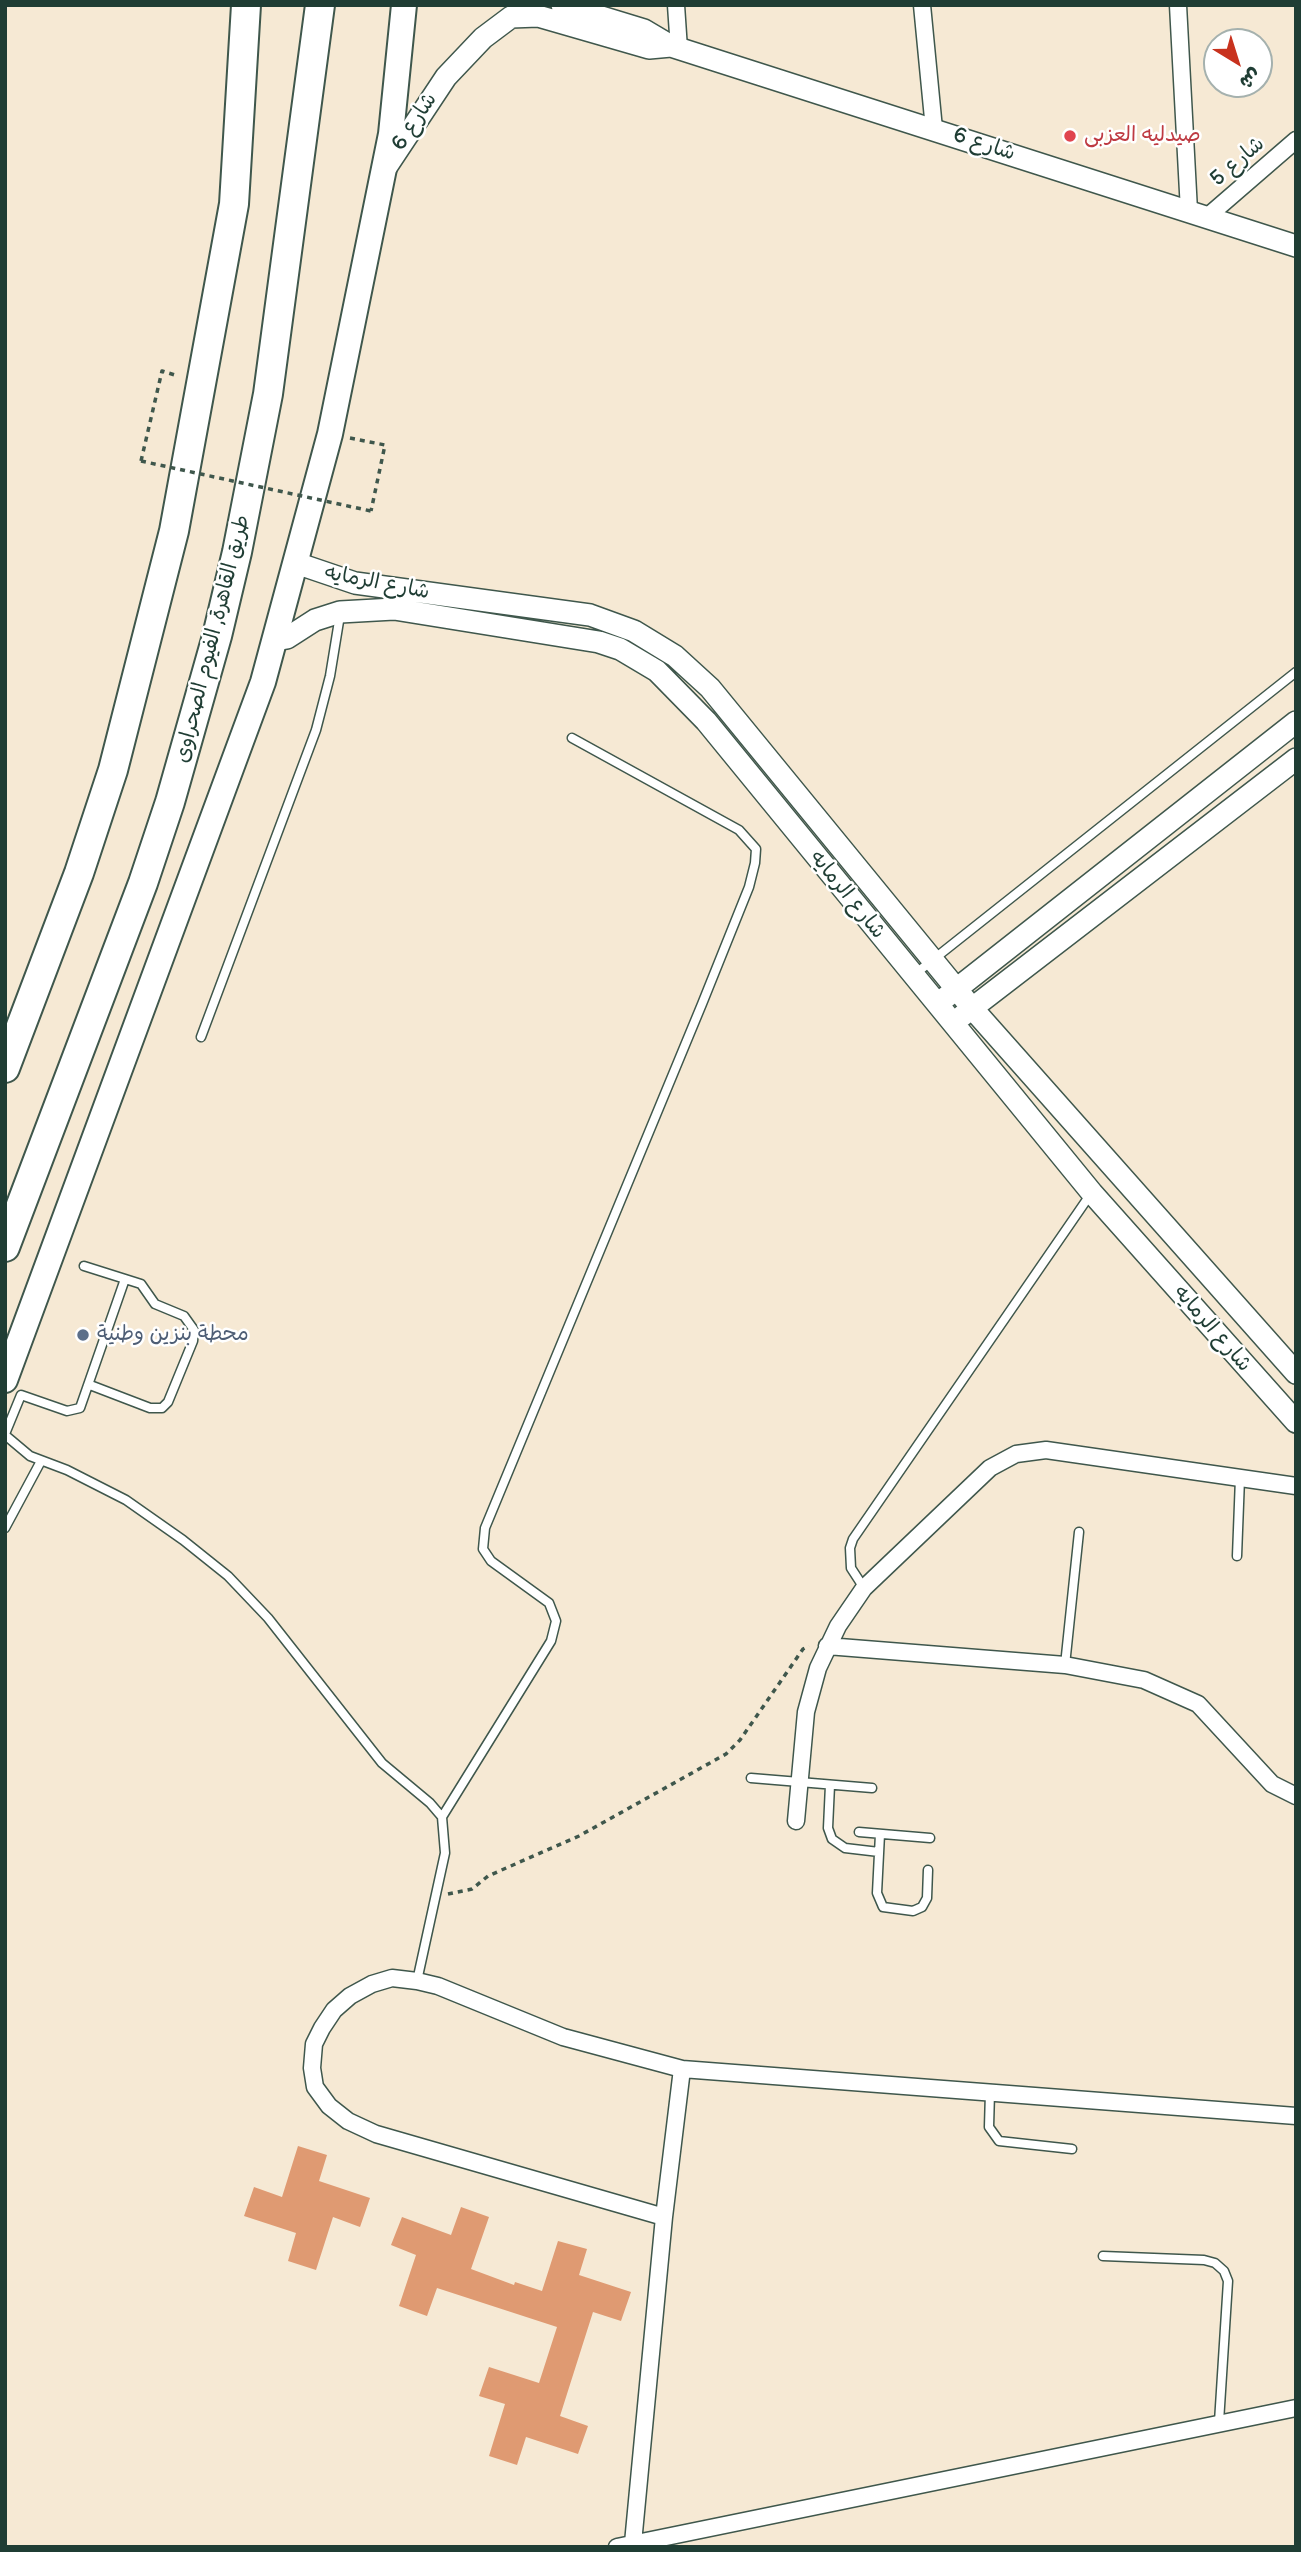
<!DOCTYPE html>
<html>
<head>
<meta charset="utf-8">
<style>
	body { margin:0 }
	#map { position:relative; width:1301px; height:2552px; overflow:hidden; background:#f6e9d4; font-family:"Balsamiq Sans","Playpen Sans Arabic",sans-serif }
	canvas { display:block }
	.frame { position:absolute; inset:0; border:7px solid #1f3d34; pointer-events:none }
	.north { position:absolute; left:1203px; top:28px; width:70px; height:70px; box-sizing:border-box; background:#fff; border:2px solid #a5b1ae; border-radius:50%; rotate:142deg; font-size:19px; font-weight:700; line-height:28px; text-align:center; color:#1f3d34 }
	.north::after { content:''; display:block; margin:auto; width:24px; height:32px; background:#c8321e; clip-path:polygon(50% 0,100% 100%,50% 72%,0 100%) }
</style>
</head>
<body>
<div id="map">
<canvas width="1301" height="2552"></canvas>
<div class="frame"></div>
<div class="north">ش</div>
</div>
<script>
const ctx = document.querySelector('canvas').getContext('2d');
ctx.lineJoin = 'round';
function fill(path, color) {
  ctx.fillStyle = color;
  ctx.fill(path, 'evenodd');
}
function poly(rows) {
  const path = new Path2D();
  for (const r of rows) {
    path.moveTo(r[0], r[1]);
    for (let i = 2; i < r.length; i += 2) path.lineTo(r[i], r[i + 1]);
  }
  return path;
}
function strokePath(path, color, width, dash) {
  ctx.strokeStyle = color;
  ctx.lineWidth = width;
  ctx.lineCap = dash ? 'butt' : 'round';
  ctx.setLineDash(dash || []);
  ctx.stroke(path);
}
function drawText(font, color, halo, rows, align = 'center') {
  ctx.font = font + ' "Balsamiq Sans","Playpen Sans Arabic",sans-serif';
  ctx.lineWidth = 5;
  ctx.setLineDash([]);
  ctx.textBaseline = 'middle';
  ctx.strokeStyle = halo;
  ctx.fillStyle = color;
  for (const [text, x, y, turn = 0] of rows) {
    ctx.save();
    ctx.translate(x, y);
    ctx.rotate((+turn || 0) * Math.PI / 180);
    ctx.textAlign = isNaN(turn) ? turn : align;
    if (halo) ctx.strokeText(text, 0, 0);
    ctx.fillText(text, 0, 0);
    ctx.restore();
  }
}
fill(poly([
	[298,2146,327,2155,319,2181,370,2198,360,2227,333,2217,316,2270,288,2261,296,2233,244,2216,254,2187,282,2197],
	[461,2207,489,2217,471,2269,514,2285,515,2282,542,2291,558,2241,587,2249,579,2275,631,2292,621,2321,593,2312,560,2416,588,2426,578,2454,526,2437,517,2465,489,2456,505,2404,479,2396,489,2367,539,2383,557,2327,437,2288,427,2316,399,2306,416,2255,391,2245,402,2217,451,2235]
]), '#df9a72');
const lane = poly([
	[915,974,1296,672],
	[201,1037,316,730,330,676,340,615],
	[84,1266,141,1284,155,1304,184,1316,194,1330,193,1341,168,1402,162,1408,150,1408,90,1385],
	[5,1434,21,1395,67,1411,80,1408,125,1279],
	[5,1435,30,1456,67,1470,126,1500,183,1540,228,1576,268,1618,382,1763,430,1803,442,1817,445,1853,417,1981],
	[5,1528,41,1461],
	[1237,1556,1240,1478],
	[864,1588,851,1568,850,1548,853,1539,1090,1195],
	[1065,1665,1079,1532],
	[751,1778,872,1788],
	[830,1785,828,1828,832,1839,845,1848,879,1852],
	[442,1817,551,1641,556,1621,549,1603,491,1561,483,1549,485,1528,702,1004,749,887,755,863,756,849,739,830,572,738],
	[859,1832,930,1838],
	[880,1834,877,1893,883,1907,913,1911,922,1907,927,1898,928,1870],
	[990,2092,989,2127,999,2141,1072,2149],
	[1103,2256,1204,2260,1215,2263,1224,2271,1228,2281,1219,2422]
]);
const street = poly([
	[676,5,679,49],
	[922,5,934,129],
	[1178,5,1189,211],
	[1207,217,1296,140],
	[827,1646,1065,1665,1144,1680,1198,1704,1272,1784,1296,1796],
	[796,1821,806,1712,818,1668,838,1626,864,1588,990,1468,1016,1454,1046,1450,1296,1486],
	[664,2217,376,2134,348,2121,329,2106,315,2087,312,2068,314,2044,322,2028,334,2010,350,1996,372,1984,392,1978,417,1981,438,1986,563,2037,682,2069,1296,2116],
	[633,2543,664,2217,682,2069],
	[617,2547,1296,2408]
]);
const secondary = poly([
	[562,5,644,30,671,46,1296,246],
	[387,166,446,77,483,38,511,17,538,16,649,48,671,46],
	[296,563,355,583,590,615,634,631,675,656,710,688,972,1008,1296,1373],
	[275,640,287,638,315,620,340,612,394,609,599,642,620,649,657,671,706,721,1092,1193,1296,1422],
	[945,998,1296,722],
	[962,1016,1296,759]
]);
const primary = poly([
	[5,1380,263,682,330,434,391,134,404,5]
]);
const highway = poly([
	[5,1068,79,873,113,770,174,531,234,204,246,5],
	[5,1247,143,883,170,802,217,636,237,552,268,394,320,5]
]);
strokePath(lane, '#3f574c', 11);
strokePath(street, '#3f574c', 19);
strokePath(secondary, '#3f574c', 24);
strokePath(primary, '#3f574c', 28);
strokePath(highway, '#3f574c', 32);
strokePath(poly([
	[350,438,385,445,371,511],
	[141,461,162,371,178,376],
	[448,1894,472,1889,488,1876,579,1836,726,1754,740,1740,803,1649,809,1646]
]), '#3f574c', 3.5, [5, 5]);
strokePath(lane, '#fff', 8);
strokePath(street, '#fff', 16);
strokePath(secondary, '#fff', 21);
strokePath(primary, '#fff', 24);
strokePath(highway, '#fff', 28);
strokePath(poly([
	[141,461,371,511]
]), '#3f574c', 3.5, [5, 5]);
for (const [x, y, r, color] of [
	[1070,136,7,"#e0444e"],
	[83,1335,7,"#5c6f8a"]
]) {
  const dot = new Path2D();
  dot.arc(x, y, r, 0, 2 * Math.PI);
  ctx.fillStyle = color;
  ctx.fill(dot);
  strokePath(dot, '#fff', 2.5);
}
drawText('21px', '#1f3d34', '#fff', [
	["شارع 6",415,122,-57],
	["شارع 6",984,145,18],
	["شارع 5",1238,162,-41],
	["شارع الرمايه",377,583,11],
	["طريق القاهرة, الفيوم الصحراوى",213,639,-76],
	["شارع الرمايه",847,895,51],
	["شارع الرمايه",1212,1329,49]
]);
drawText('21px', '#be3a42', '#fff', [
	["صيدليه العزبى",1084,136]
], 'left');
drawText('21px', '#4e5e75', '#fff', [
	["محطة بنزين وطنية",97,1335]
], 'left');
</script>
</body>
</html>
